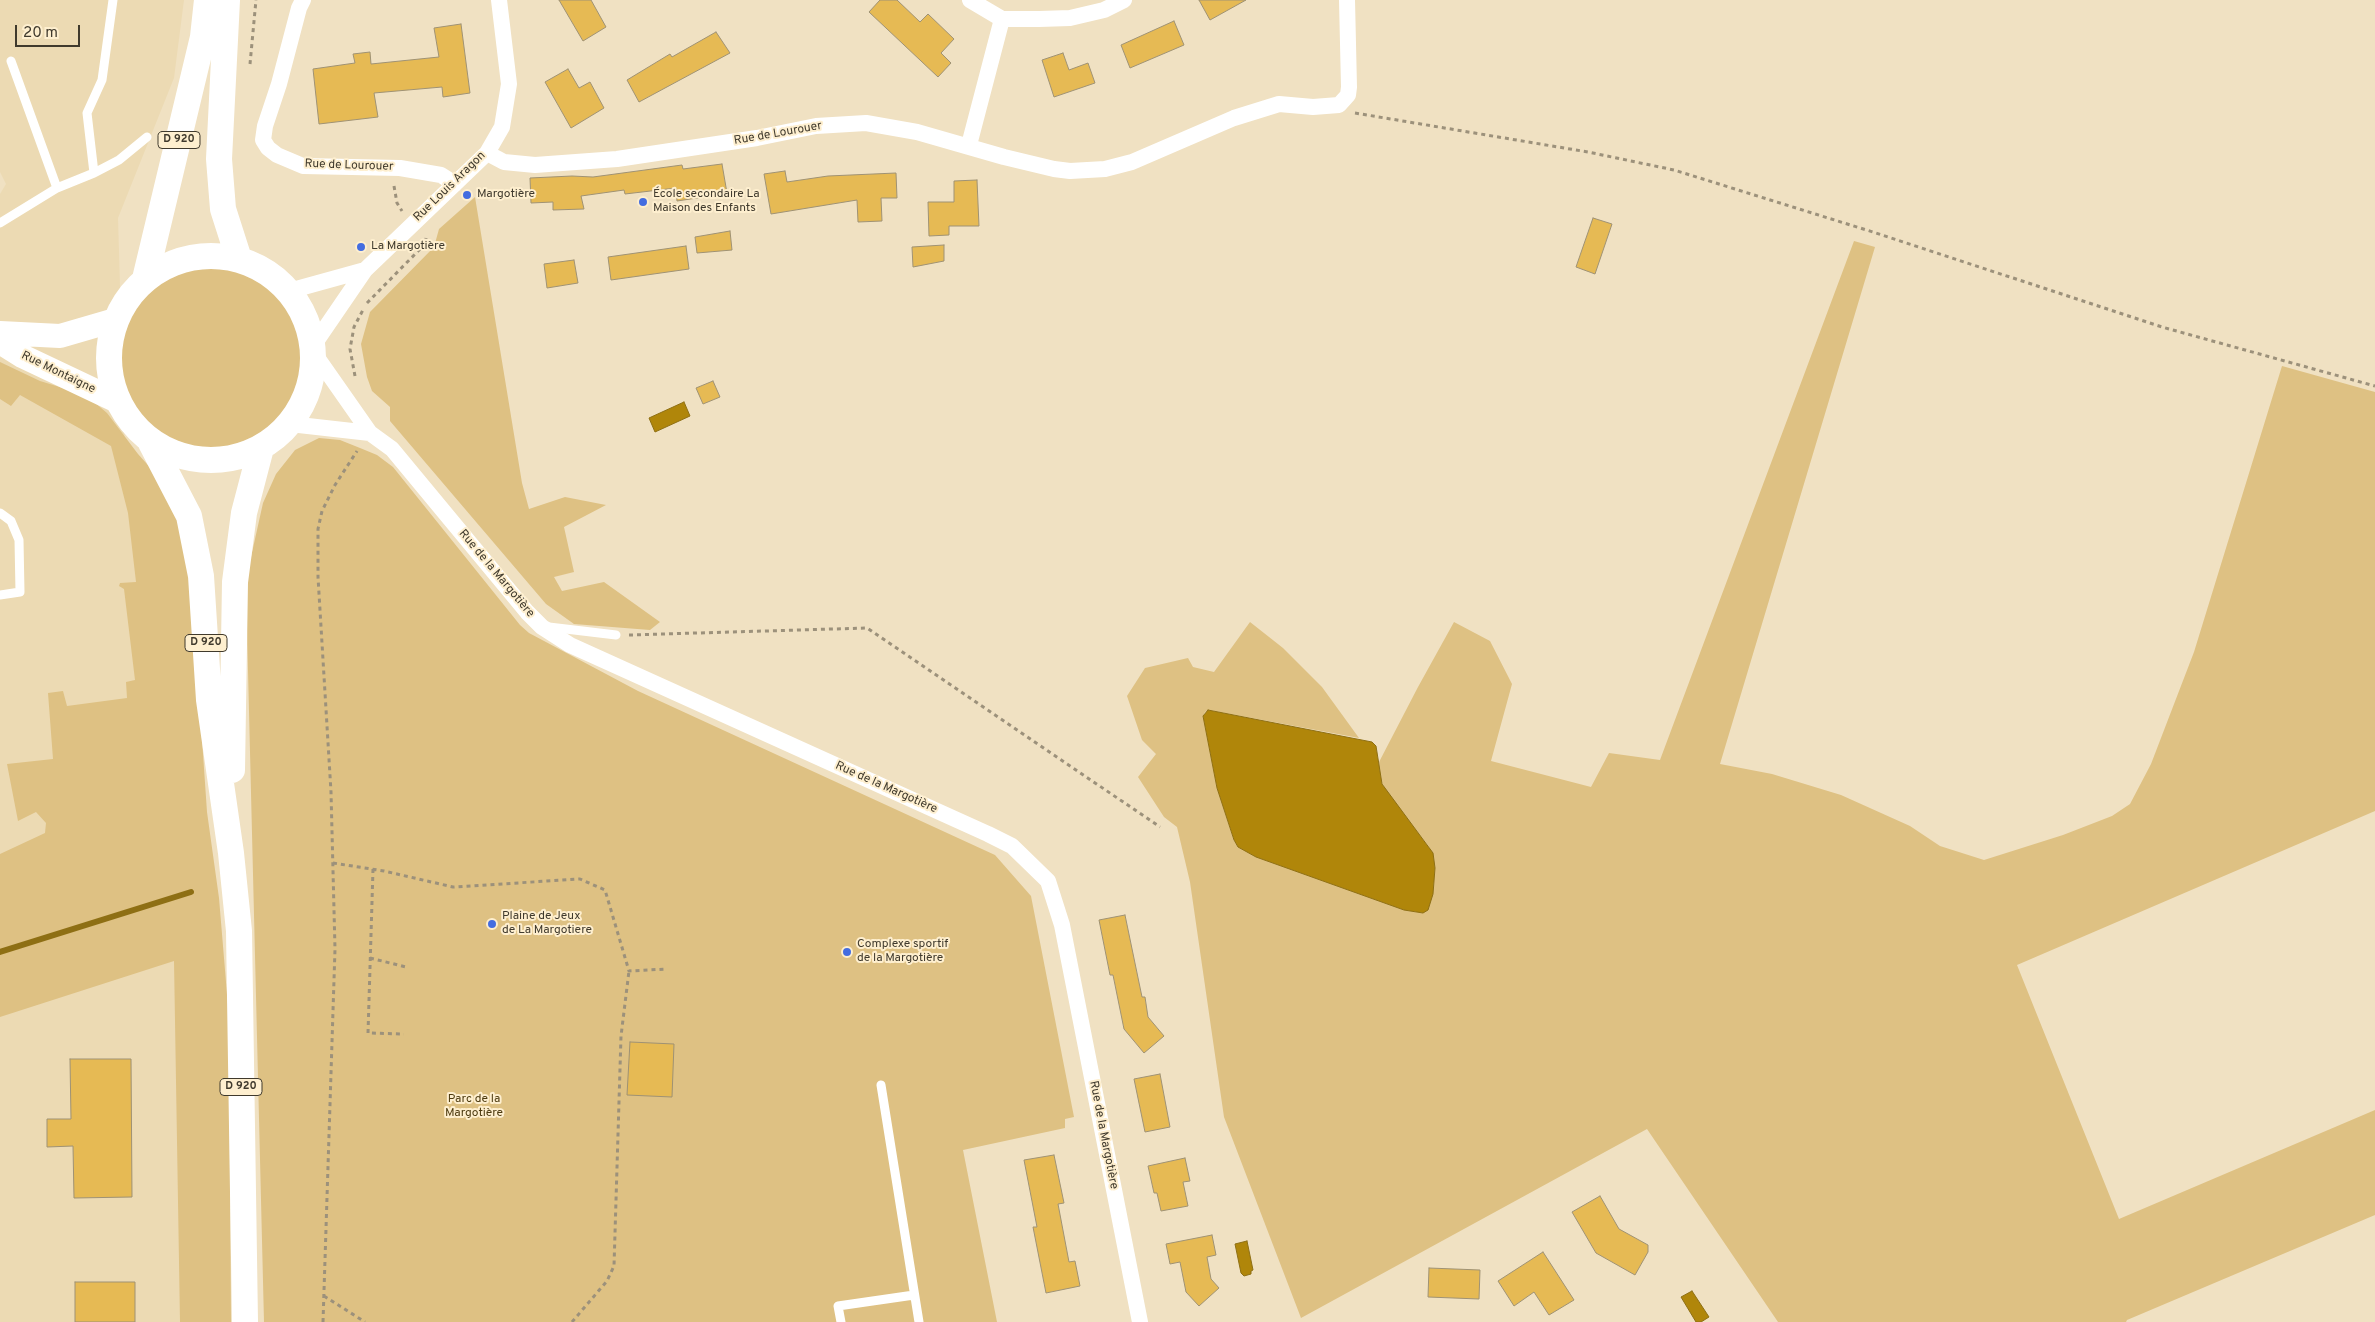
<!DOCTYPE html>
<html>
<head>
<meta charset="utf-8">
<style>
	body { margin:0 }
	#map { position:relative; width:2375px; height:1322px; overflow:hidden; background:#f0e1c2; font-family:Overpass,sans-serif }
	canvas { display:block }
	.scale { position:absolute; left:15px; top:25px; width:65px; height:22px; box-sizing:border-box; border:2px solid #403a2d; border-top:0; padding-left:6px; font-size:15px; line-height:18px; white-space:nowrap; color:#403a2d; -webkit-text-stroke:4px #feefcf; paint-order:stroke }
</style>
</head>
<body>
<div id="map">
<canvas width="2375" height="1322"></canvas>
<div class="scale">20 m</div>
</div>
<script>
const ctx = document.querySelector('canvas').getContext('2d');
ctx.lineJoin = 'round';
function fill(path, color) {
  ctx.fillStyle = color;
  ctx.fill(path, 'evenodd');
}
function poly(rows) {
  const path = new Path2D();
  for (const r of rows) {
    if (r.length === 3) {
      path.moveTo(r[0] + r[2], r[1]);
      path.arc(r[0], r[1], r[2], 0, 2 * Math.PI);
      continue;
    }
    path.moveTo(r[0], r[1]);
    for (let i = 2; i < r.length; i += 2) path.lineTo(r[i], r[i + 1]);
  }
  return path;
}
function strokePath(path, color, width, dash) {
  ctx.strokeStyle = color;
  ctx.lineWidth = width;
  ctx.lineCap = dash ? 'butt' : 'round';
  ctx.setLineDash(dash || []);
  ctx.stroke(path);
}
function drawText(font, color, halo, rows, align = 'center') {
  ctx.font = font + ' Overpass,sans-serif';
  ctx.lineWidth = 4;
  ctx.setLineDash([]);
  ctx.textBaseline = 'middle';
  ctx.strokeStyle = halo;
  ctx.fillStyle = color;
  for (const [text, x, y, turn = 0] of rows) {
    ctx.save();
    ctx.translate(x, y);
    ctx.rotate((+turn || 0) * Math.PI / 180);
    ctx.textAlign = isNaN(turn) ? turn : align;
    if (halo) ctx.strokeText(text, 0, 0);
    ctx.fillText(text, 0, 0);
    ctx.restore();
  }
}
fill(poly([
	[0,0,184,0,174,78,118,218,125,454,165,576,194,1322,0,1322,0,194,6,184,0,172]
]), '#ecdab3');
fill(poly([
	[475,197,522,483,529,509,565,497,606,505,564,527,574,572,554,577,562,591,604,582,660,622,650,630,574,624,546,604,390,421,390,407,372,391,367,377,361,344,370,312,434,247,439,229],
	[1854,241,1875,247,1720,764,1772,774,1841,795,1910,826,1940,846,1984,860,2063,835,2112,816,2130,804,2151,764,2194,652,2282,366,2375,392,2375,811,2017,965,2119,1219,2375,1110,2375,1215,2127,1320,2126,1322,1778,1322,1647,1129,1301,1318,1224,1117,1190,882,1177,827,1164,817,1138,777,1156,754,1142,740,1127,696,1145,668,1188,658,1193,667,1214,672,1250,622,1283,648,1322,687,1359,738,1209,710,1205,712,1203,716,1217,788,1234,841,1238,847,1256,857,1404,910,1423,913,1433,894,1435,868,1429,847,1386,791,1380,779,1378,764,1418,687,1454,622,1490,641,1512,684,1491,761,1591,787,1609,753,1660,760],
	[211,358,102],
	[0,362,40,381,76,392,94,402,107,413,138,454,164,483,188,535,207,812,219,898,229,1018,231,1322,180,1322,174,961,0,1017,0,854,45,833,46,823,36,812,18,821,7,764,53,759,48,693,63,691,67,706,127,698,126,682,135,680,124,589,119,586,120,583,136,582,128,513,111,446,20,395,11,406,0,399],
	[319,438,340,440,360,448,377,455,393,467,520,625,529,633,638,691,995,855,1031,896,1074,1117,1065,1119,1065,1128,963,1150,997,1322,264,1322,246,589,249,566,263,503,276,474,295,450]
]), '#dec183');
const water = poly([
	[684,402,690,416,655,432,649,418,684,402],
	[1208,710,1372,742,1376,746,1382,784,1433,853,1435,868,1433,894,1428,910,1423,913,1404,910,1256,857,1238,847,1234,840,1217,788,1203,716,1208,710],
	[1247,1241,1253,1270,1251,1271,1251,1274,1244,1276,1241,1273,1235,1244,1247,1241],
	[1692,1291,1709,1317,1701,1322,1696,1322,1681,1297,1692,1291]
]);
fill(water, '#b0860a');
strokePath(water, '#8e6f14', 1);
strokePath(poly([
	[0,952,191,892]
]), '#8e6f14', 6);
const building = poly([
	[559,0,591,0,606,27,583,41,559,0],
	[880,0,897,0,920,22,928,14,954,39,941,53,951,63,938,77,869,12,880,0],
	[1199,0,1246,0,1210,20,1199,0],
	[1174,21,1184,45,1130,68,1121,45,1174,21],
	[461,24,470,93,443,97,442,87,374,93,378,117,319,124,313,69,355,63,353,54,370,52,371,64,439,57,434,28,461,24],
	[716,32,730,53,639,102,627,80,670,54,672,57,716,32],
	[1063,53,1069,70,1088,63,1095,83,1054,97,1042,60,1063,53],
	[568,69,579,88,590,82,604,108,571,128,545,82,568,69],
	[722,164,727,193,724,194,677,201,676,188,625,194,624,190,581,196,584,209,553,210,553,202,531,203,530,178,572,176,593,177,682,165,683,169,722,164],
	[785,171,787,182,828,176,896,173,897,198,881,198,882,221,858,222,857,200,771,214,764,174,785,171],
	[977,180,979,226,949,226,949,235,929,236,928,202,954,202,954,181,977,180],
	[1593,218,1612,224,1595,274,1576,267,1593,218],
	[730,231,732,250,697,253,695,237,730,231],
	[944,245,944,261,913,267,912,247,944,245],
	[686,246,689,269,611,280,608,257,686,246],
	[574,260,578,283,547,288,544,264,574,260],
	[713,381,720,397,703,404,696,388,713,381],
	[1125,915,1142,997,1145,997,1148,1017,1164,1036,1144,1053,1124,1029,1113,975,1110,975,1099,920,1125,915],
	[630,1042,674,1044,672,1097,627,1095,630,1042],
	[70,1059,131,1059,132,1197,74,1198,73,1146,47,1147,47,1119,71,1119,70,1059],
	[1160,1074,1170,1127,1145,1132,1134,1079,1160,1074],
	[1054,1155,1064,1203,1058,1204,1069,1262,1075,1261,1080,1286,1046,1293,1033,1227,1037,1227,1024,1160,1054,1155],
	[1185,1158,1190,1181,1183,1182,1188,1206,1161,1211,1157,1193,1154,1193,1148,1166,1185,1158],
	[1600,1196,1619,1229,1648,1245,1648,1252,1635,1275,1596,1253,1572,1212,1600,1196],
	[1212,1235,1216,1255,1207,1257,1211,1279,1219,1288,1199,1306,1186,1292,1180,1262,1170,1264,1166,1244,1212,1235],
	[1543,1252,1574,1300,1549,1315,1534,1292,1514,1306,1498,1281,1543,1252],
	[1429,1268,1480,1270,1479,1299,1428,1297,1429,1268],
	[75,1282,135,1282,135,1322,75,1322,75,1282]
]);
fill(building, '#e6ba54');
strokePath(building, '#9f9274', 1);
strokePath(poly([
	[250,64,256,0],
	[1355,113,1588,152,1674,170,1873,232,2162,327,2375,386],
	[394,186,397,203,402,211],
	[367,303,425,244,426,238],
	[355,376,350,349,354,327,364,308],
	[629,635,867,628,1160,827],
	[333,863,384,871,453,887,580,879,605,890,629,971,667,969],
	[373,869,368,1033,404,1034],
	[370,958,406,967],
	[324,1296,365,1322],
	[323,1322,335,949,331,792,318,577,318,529,322,511,335,485,357,451],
	[572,1322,607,1281,614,1266,621,1036,629,971]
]), '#9c917b', 3, [4, 4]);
strokePath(poly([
	[11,61,57,188],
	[94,173,87,113,102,80,113,0],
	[0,223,57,188,94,173,119,160,147,137],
	[0,513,11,521,19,540,20,592,0,595],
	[549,627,616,635],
	[881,1085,919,1322],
	[841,1322,838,1306,914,1295]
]), '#fff', 9);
strokePath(poly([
	[303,0,299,8,279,84,265,126,263,140,268,148,277,155,303,166,400,168,441,175,455,184],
	[970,0,1002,19,1039,19,1070,18,1104,10,1124,0],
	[969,145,1002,19],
	[487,153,504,162,535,165,617,159,757,138,816,126,866,123,917,132,1004,157,1054,169,1070,171,1105,169,1132,162,1234,118,1279,104,1313,107,1339,105,1348,95,1349,87,1347,0],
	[289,291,365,270],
	[313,346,365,270,487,153,502,127,509,84,499,0],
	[314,353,370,433,392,449,527,612,542,627,570,645,988,834,1012,846,1048,881,1062,925,1140,1322],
	[290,424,370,433]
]), '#fff', 16);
strokePath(poly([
	[0,333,60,336,115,320],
	[0,342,22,356,117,401]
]), '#fff', 24);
strokePath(poly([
	[227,0,219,159,223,209,239,259],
	[211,358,102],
	[145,279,203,37,207,0],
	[151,443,189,516,201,576,209,700,231,853,239,931,245,1322],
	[232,770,235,582,244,513,261,448]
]), '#fff', 26);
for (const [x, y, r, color] of [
	[467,195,5,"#446de0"],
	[643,202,5,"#446de0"],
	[361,247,5,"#446de0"],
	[492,924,5,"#446de0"],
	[847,952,5,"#446de0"]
]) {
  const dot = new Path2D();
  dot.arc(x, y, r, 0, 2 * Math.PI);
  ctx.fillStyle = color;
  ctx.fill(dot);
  strokePath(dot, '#feefcf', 2);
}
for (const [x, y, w] of [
	[179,140,42],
	[206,643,42],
	[241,1087,42]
]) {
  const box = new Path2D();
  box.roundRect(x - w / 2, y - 8.5, w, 17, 4);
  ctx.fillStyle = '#feefcf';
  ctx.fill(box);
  strokePath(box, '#403a2d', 1);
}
drawText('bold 11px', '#403a2d', null, [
	["D 920",179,140],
	["D 920",206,643],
	["D 920",241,1087]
]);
drawText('12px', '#403a2d', '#feefcf', [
	["Rue de Lourouer",778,134,-10],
	["Rue de Lourouer",349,166,2],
	["Rue Louis Aragon",450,187,-44],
	["Rue Montaigne",58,373,26],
	["Rue de la Margotière",496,574,50],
	["Rue de la Margotière",886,788,24],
	["Rue de la Margotière",1103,1135,79]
]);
drawText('12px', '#403a2d', '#feefcf', [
	["Margotière",477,195],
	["École secondaire La",653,195],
	["Maison des Enfants",653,209],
	["La Margotière",371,247],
	["Plaine de Jeux",502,917],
	["de La Margotiere",502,931],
	["Complexe sportif",857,945],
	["de la Margotière",857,959]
], 'left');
drawText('12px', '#4d3b10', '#feefcf', [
	["Parc de la",474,1100],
	["Margotière",474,1114]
]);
</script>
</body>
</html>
